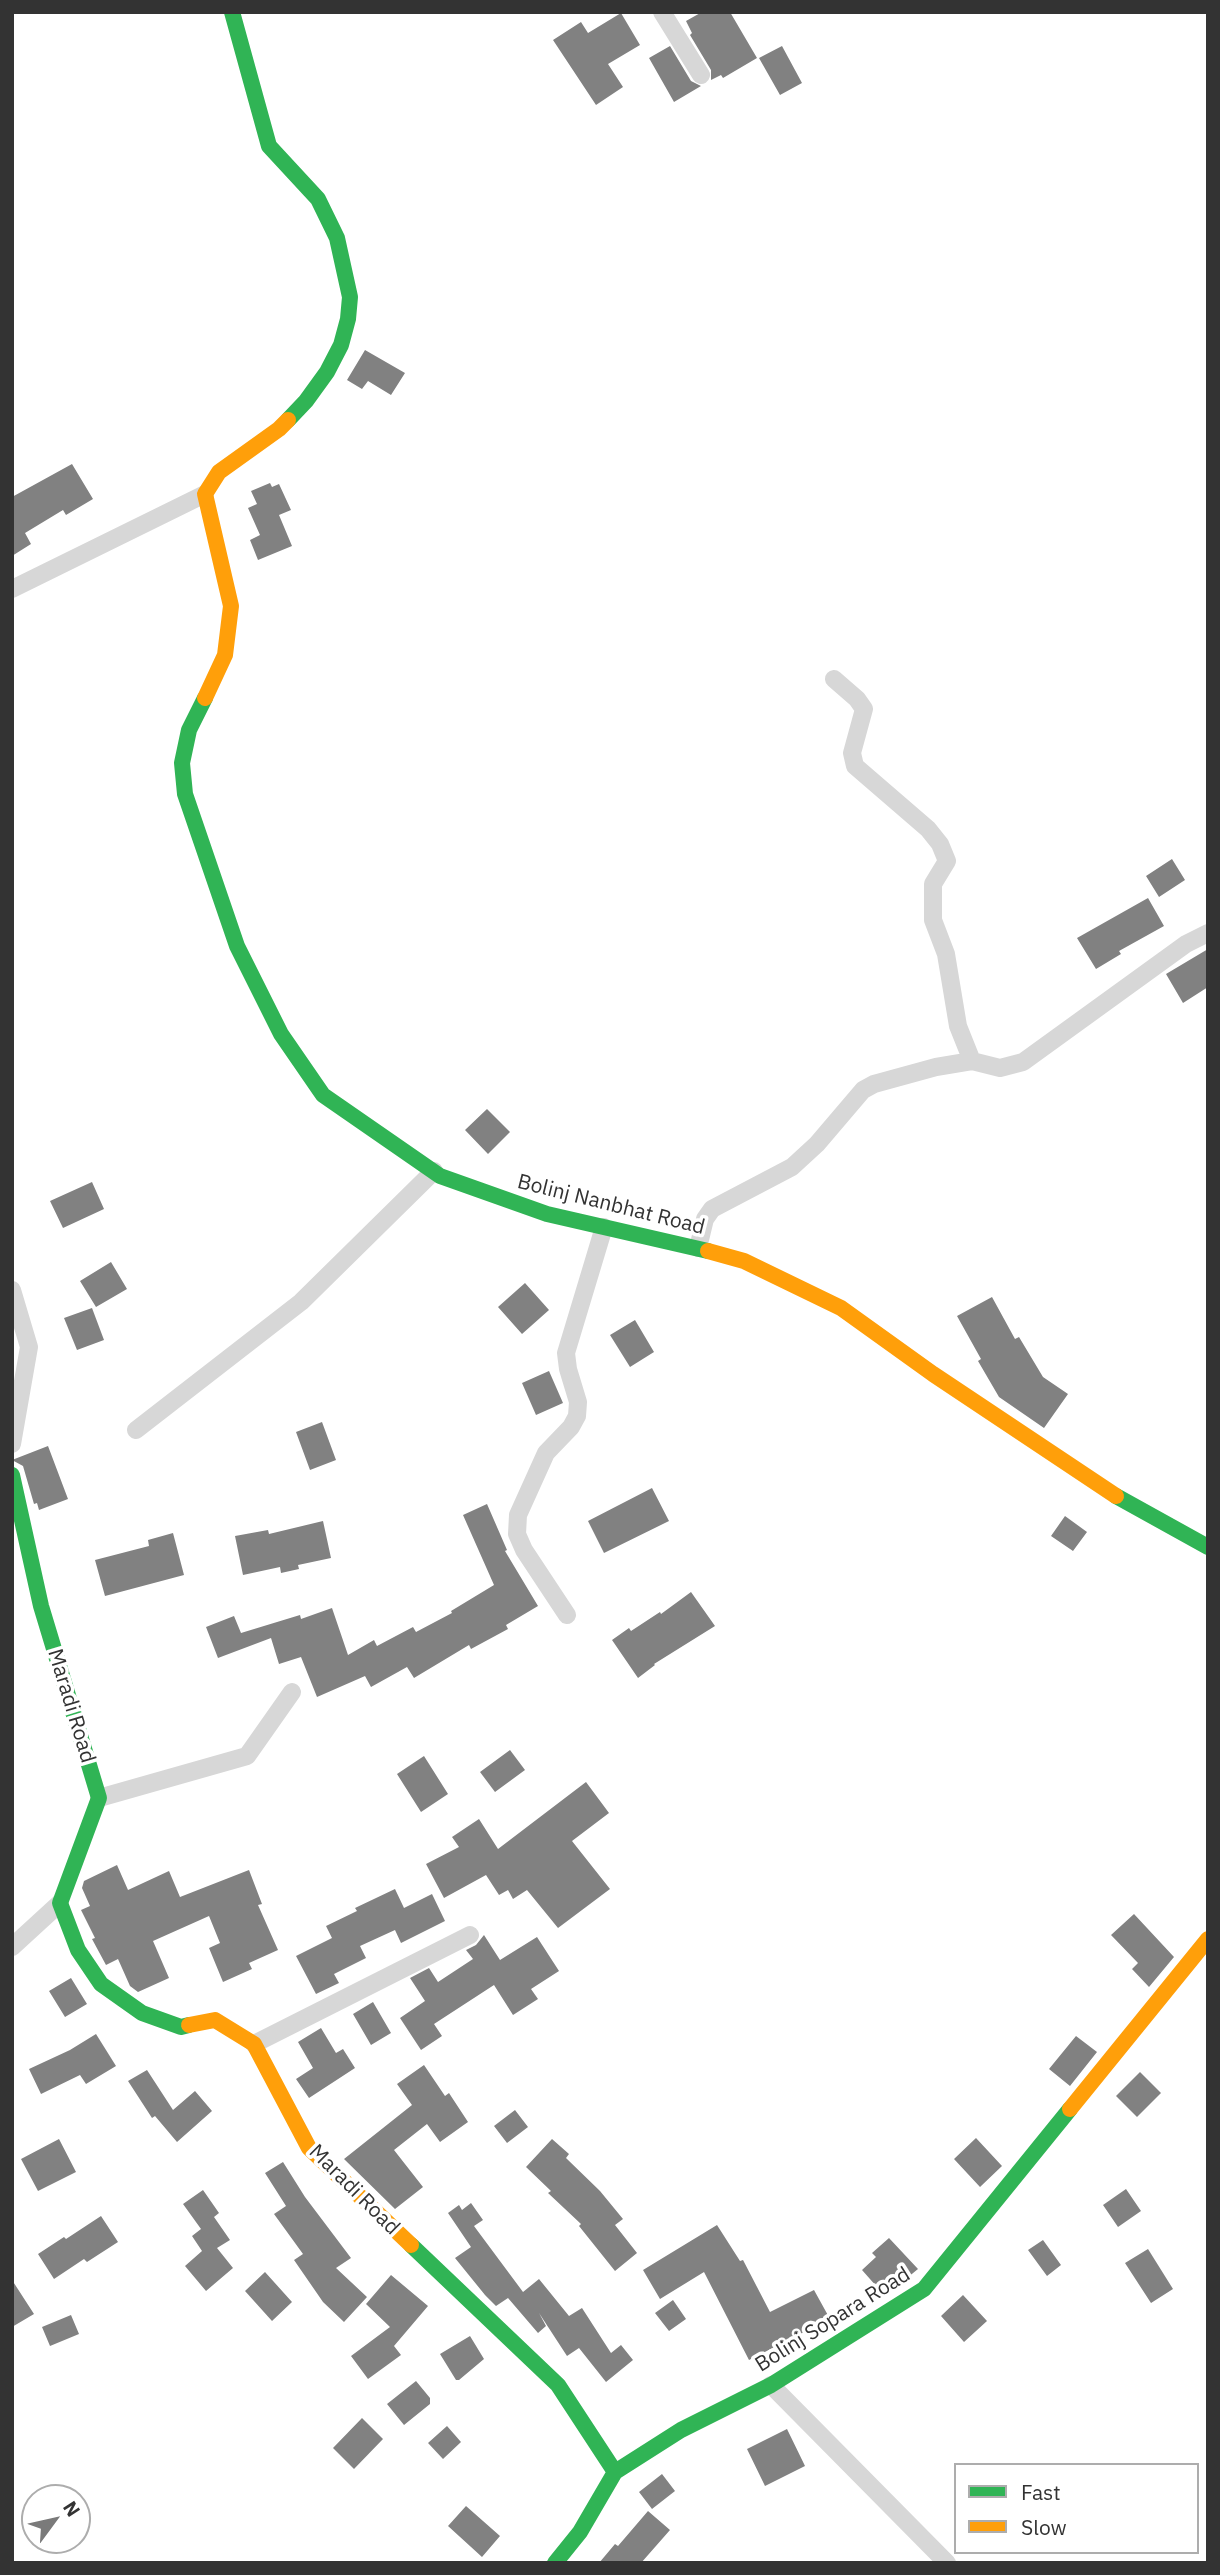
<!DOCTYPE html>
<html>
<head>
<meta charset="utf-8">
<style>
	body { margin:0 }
	#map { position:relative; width:1220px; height:2575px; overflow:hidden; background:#fff; font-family:"IBM Plex Sans",sans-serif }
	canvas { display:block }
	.frame { position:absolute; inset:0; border:14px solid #333; pointer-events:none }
	.legend { position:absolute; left:954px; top:2463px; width:245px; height:91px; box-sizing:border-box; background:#fff; border:2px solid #adadad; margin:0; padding:9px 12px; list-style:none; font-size:21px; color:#333 }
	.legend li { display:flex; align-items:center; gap:14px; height:35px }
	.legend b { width:35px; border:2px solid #adadad }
	.north { position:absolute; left:21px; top:2484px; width:70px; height:70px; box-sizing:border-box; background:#fff; border:2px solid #adadad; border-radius:50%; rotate:57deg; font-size:19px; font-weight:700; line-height:28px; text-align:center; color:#333 }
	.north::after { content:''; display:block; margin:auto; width:24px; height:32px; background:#7a7a7a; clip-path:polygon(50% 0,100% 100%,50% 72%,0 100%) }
</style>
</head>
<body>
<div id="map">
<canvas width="1220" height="2575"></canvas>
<div class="frame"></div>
<ul class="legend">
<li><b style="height:9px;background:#30b455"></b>Fast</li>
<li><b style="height:9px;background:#ff9f0a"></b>Slow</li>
</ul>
<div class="north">N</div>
</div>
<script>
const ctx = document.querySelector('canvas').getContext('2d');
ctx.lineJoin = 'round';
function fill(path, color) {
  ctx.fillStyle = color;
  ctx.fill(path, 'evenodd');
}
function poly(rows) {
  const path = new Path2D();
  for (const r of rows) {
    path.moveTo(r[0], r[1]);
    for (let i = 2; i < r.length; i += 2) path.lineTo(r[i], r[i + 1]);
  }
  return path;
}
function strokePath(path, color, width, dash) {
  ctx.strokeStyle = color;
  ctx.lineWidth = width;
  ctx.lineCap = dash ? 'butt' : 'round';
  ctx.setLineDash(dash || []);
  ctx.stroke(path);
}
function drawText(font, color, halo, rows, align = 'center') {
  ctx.font = font + ' "IBM Plex Sans",sans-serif';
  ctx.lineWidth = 7;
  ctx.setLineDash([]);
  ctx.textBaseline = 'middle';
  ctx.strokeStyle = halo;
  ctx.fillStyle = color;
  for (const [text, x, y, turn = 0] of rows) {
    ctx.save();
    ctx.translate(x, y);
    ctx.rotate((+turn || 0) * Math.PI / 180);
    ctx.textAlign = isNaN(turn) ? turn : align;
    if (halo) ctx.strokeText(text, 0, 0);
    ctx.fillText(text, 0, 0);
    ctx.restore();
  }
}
fill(poly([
	[702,12,730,12,757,58,723,78,721,75,711,80,711,70,690,35,692,33,686,21],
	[621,13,640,45,608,64,623,87,596,105,553,40,581,22,588,33],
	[670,46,691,81,701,86,674,102,649,58],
	[782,46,802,83,780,95,759,58],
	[365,350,405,373,391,395,368,381,362,389,347,380],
	[72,464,93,499,66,515,63,510,25,533,31,544,12,556,12,497],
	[270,483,272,487,279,484,291,510,279,515,292,546,258,560,250,540,260,535,248,508,257,504,251,491],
	[1172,859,1185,880,1159,897,1146,876],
	[1148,898,1164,926,1119,951,1121,954,1096,969,1077,938],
	[1208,949,1208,987,1183,1003,1166,974],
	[487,1109,510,1132,488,1154,465,1130],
	[92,1182,104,1209,63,1228,50,1201],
	[111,1262,127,1289,96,1307,80,1281],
	[525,1283,549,1310,522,1334,498,1307],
	[992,1297,1015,1339,1019,1337,1043,1377,1068,1394,1044,1428,999,1397,978,1361,981,1359,957,1316],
	[92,1308,104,1340,77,1350,64,1318],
	[635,1320,654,1352,630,1367,610,1335],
	[549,1371,563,1403,536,1415,522,1383],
	[322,1422,336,1460,310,1470,296,1432],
	[48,1446,68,1499,39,1510,37,1503,34,1504,23,1466,12,1460],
	[652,1488,669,1521,604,1553,588,1521],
	[487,1504,507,1550,505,1551,538,1606,506,1625,508,1629,471,1649,469,1645,414,1678,407,1667,371,1687,365,1676,317,1697,301,1657,279,1664,271,1638,218,1658,206,1627,234,1616,241,1633,300,1615,301,1619,332,1608,348,1655,374,1640,377,1646,413,1627,416,1632,452,1613,451,1611,494,1585,463,1515],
	[1065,1516,1087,1532,1073,1551,1051,1536],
	[323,1521,331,1558,298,1565,299,1569,281,1573,280,1567,243,1575,235,1536,268,1530,269,1534],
	[173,1533,184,1575,105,1596,95,1560,149,1546,148,1540],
	[691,1592,715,1626,654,1664,655,1665,638,1678,612,1640,629,1628,631,1631,660,1612,661,1614],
	[510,1750,525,1770,495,1792,480,1772],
	[424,1756,448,1794,421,1812,397,1774],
	[586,1782,609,1813,572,1841,610,1889,558,1928,527,1890,513,1899,508,1890,499,1895,486,1875,444,1898,426,1864,459,1847,452,1837,479,1819,498,1849],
	[117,1865,128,1890,169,1871,180,1897,249,1870,262,1904,258,1905,278,1950,249,1963,252,1969,223,1982,209,1948,220,1943,209,1916,153,1941,169,1978,138,1992,130,1986,118,1959,106,1965,92,1939,95,1938,81,1910,90,1906,82,1888,84,1881],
	[395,1889,404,1908,432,1894,445,1921,401,1943,395,1930,360,1946,366,1958,334,1974,339,1983,316,1994,296,1956,332,1938,326,1926,357,1911,355,1908],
	[1134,1914,1174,1957,1149,1987,1132,1969,1138,1963,1111,1935],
	[484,1935,500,1960,537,1937,559,1971,531,1989,538,1999,513,2015,494,1985,434,2024,442,2036,421,2050,400,2018,425,2001,410,1978,429,1968,438,1982,473,1959,466,1950,476,1945],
	[71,1978,87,2004,65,2017,49,1991],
	[373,2002,391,2033,371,2045,353,2014],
	[321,2028,336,2053,343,2049,355,2068,309,2098,296,2079,313,2068,298,2042],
	[96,2034,116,2066,86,2084,80,2075,41,2094,29,2069,70,2050],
	[1076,2036,1097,2052,1070,2086,1049,2069],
	[424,2065,445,2096,449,2093,468,2122,440,2142,427,2124,394,2150,423,2187,395,2209,344,2159,412,2105,397,2084],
	[147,2070,173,2110,195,2091,212,2111,177,2142,155,2116,152,2118,128,2081],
	[1140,2072,1161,2093,1137,2117,1116,2096],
	[515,2110,528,2127,507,2143,494,2126],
	[976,2138,1002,2166,980,2187,954,2159],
	[59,2139,76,2172,38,2191,21,2159],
	[552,2139,569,2154,566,2158,600,2191,623,2219,615,2225,637,2253,615,2271,579,2226,581,2224,548,2193,551,2191,526,2167],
	[283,2162,305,2197,351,2258,336,2268,367,2297,344,2322,323,2302,294,2260,303,2254,274,2214,286,2206,265,2173],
	[1126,2189,1141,2211,1118,2227,1103,2205],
	[203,2190,219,2213,214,2217,230,2240,217,2248,233,2268,206,2291,185,2266,202,2251,192,2236,201,2229,183,2204],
	[471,2203,483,2220,474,2226,523,2292,539,2279,569,2316,582,2308,611,2353,621,2345,633,2360,606,2382,579,2348,567,2356,539,2313,546,2326,538,2333,508,2298,496,2306,485,2295,455,2258,471,2247,448,2213,459,2205,462,2210],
	[101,2216,118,2242,87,2262,84,2259,54,2279,38,2254,64,2237,66,2239],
	[717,2225,740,2261,743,2260,770,2312,814,2290,830,2319,749,2360,704,2272,660,2299,643,2270],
	[889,2238,918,2269,885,2296,862,2270,876,2257,872,2253],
	[1043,2240,1061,2265,1047,2276,1028,2250],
	[1148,2249,1173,2289,1151,2303,1125,2263],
	[265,2272,292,2302,272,2321,245,2291],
	[391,2275,428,2306,394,2346,401,2355,368,2379,351,2356,390,2327,366,2304],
	[12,2280,34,2314,12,2327],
	[963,2295,987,2321,964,2342,941,2316],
	[673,2300,686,2319,669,2331,655,2313],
	[71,2315,79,2334,50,2346,42,2327],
	[470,2336,484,2359,459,2380,456,2380,440,2354],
	[416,2381,430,2398,430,2404,404,2425,387,2404],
	[362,2418,383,2439,354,2469,333,2448],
	[447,2426,461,2442,443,2459,428,2443],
	[787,2429,805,2466,765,2486,747,2449],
	[662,2474,675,2491,652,2509,639,2492],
	[466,2506,500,2536,482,2557,448,2526],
	[648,2511,670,2530,641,2563,599,2563,615,2544,618,2546]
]), '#818181');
strokePath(poly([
	[662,12,701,75],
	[12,589,205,494],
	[834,679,857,699,864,709,852,753,855,766,928,829,940,844,947,861,933,884,933,920,946,954,958,1026,972,1061],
	[698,1248,705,1219,712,1209,792,1167,817,1144,863,1090,874,1084,936,1067,972,1061,1000,1068,1023,1062,1186,944,1208,933],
	[12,1290,29,1347,12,1444],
	[136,1430,301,1302,434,1171],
	[567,1615,524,1550,517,1534,518,1515,546,1453,571,1427,577,1416,578,1402,568,1369,566,1353,604,1227],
	[99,1798,247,1756,292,1692],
	[12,1947,60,1903],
	[254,2044,470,1935],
	[771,2385,947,2563]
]), '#d7d7d7', 18);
strokePath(poly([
	[232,12,269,146,318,199,337,238,350,297,348,319,341,345,327,372,306,401,288,420],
	[205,698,189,730,182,763,185,794,237,946,281,1034,323,1095,440,1176,547,1214,708,1251],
	[12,1475,41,1606,99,1798,60,1903,78,1950,101,1984,142,2013,181,2027,189,2025],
	[1116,1496,1208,1547],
	[411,2245,558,2385,615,2472],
	[555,2563,580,2532,615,2472,681,2430,771,2385,924,2289,1070,2109]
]), '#30b455', 16);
strokePath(poly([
	[205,698,225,655,231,606,205,494,219,472,279,429,288,420],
	[708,1251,744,1261,841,1308,933,1374,1116,1496],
	[189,2025,215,2020,254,2044,309,2148,411,2245],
	[1070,2109,1208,1939]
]), '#ff9f0a', 16);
drawText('21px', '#333', '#fff', [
	["Bolinj Nanbhat Road",611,1205,14],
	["Maradi Road",71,1706,73],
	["Maradi Road",354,2190,45],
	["Bolinj Sopara Road",833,2320,-32]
]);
</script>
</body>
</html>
